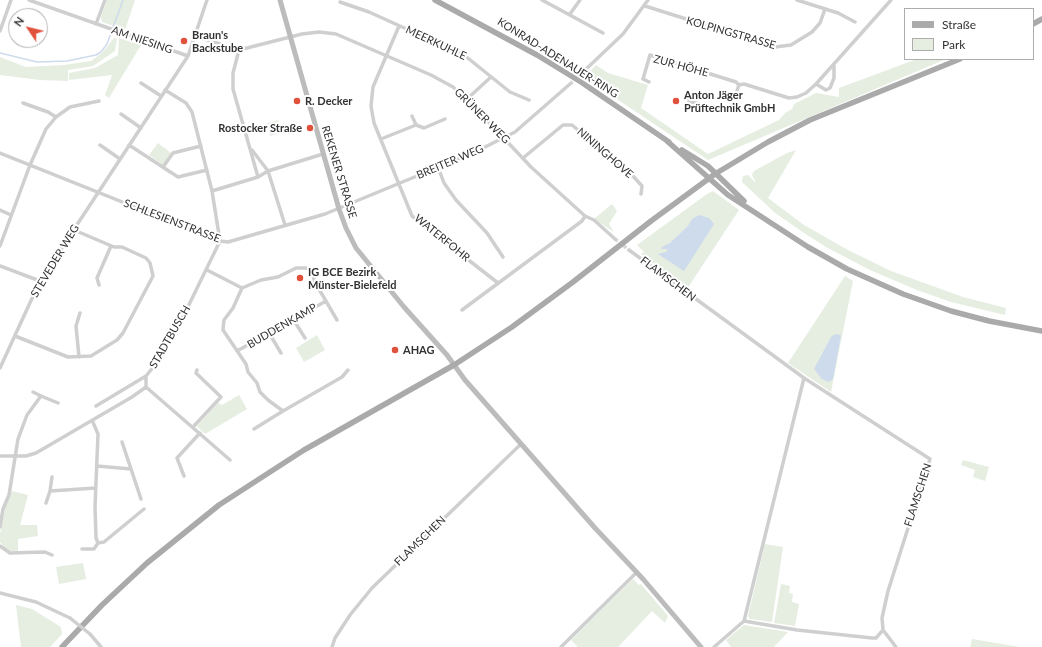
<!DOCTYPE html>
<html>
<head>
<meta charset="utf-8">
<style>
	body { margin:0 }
	#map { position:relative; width:1042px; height:647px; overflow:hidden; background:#fff; font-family:Lato,sans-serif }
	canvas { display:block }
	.legend { position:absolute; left:904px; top:8px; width:130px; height:52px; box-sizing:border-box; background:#fff; border:1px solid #adadad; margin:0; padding:5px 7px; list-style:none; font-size:12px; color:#323232 }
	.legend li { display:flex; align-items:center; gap:8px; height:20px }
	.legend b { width:20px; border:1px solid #adadad }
	.north { position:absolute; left:8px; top:8px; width:40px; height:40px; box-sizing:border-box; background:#fff; border:1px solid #adadad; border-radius:50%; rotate:305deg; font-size:11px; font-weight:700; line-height:16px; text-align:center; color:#323232 }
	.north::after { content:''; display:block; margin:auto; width:14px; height:18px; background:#e0513c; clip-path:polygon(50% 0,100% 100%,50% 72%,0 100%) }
</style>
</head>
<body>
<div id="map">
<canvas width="1042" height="647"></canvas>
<ul class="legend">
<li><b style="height:5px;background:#aaa"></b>Straße</li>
<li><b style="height:11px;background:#e5eee1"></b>Park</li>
</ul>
<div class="north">N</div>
</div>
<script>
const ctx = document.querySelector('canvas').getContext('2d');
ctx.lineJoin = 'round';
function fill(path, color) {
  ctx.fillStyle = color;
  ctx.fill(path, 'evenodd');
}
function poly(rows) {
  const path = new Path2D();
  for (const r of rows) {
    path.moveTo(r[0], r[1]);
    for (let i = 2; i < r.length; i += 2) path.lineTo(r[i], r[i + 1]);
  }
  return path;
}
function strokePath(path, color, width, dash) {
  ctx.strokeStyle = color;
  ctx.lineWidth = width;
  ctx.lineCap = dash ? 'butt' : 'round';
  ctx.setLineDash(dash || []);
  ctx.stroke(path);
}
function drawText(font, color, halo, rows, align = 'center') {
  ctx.font = font + ' Lato,sans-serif';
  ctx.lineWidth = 4;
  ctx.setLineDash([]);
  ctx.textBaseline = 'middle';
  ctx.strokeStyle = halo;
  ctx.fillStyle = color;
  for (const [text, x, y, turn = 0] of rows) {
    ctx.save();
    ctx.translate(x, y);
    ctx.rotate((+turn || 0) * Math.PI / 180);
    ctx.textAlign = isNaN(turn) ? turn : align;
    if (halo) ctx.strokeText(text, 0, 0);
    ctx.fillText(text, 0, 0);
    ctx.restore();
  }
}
fill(poly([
	[107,0,135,0,125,30,102,22,101,17],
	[114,38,117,39,115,51,93,66,68,70,68,81,40,80,0,75,0,57,26,67,64,65,91,61,102,53],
	[119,38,141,45,109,98,105,95,112,75,69,80,69,73,95,68,118,55],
	[917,59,946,59,708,160,584,77,596,65,608,73,648,85,641,108,708,154,779,120,785,113,792,109,794,104,816,93,839,97,839,88],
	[278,120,281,133,270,136,267,123],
	[158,143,171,153,163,165,149,155],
	[796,150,768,198,804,225,848,250,891,271,963,297,1006,308,1005,315,951,302,917,290,870,270,826,247,801,231,774,212,742,182,743,176,748,175,756,183,752,175,754,171,787,153],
	[713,191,739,210,687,289,641,254,644,252,637,245,707,194],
	[612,204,617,211,609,224,614,232,594,219],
	[845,276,853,281,831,392,788,363],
	[317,335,325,350,304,362,296,348],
	[239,395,247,409,205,434,197,426,218,403,222,405],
	[963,460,989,467,985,481,973,477,975,470,961,465],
	[12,491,28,495,20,525,37,525,38,536,18,539,18,551,10,551,5,549,0,542,0,534,5,508],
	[765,544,783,547,772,622,750,619,748,616],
	[83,563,86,579,59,584,56,567],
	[633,579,639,585,641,584,668,616,665,623,652,611,618,647,578,647,571,640],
	[781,584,790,586,789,593,793,594,792,602,799,604,795,626,774,623],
	[16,605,32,609,61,627,62,634,50,647,21,647],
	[744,625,788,632,774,647,731,647,726,640],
	[972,639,1020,647,970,647]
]), '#e5eee1');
fill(poly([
	[699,215,709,218,714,224,684,271,658,254,666,252,668,249,661,249,662,247,670,243,688,226,692,219],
	[835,334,841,335,833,379,829,382,822,379,814,369,831,337]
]), '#cedbec');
strokePath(poly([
	[0,53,37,62,67,61,96,55,101,52,107,44,123,0]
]), '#cedbec', 1.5);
strokePath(poly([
	[570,84,583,72],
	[615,239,629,250]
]), '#d6d6d6', 3.5, [3.5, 2]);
strokePath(poly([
	[29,0,188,56],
	[542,0,603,33],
	[797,0,838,13,855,22],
	[340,2,369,12,464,55,510,92,529,100],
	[645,6,775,47,791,45,812,32,820,23,825,9],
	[570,14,580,0],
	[96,24,105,0],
	[399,26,373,87,371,106,374,123,412,216,498,283],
	[0,31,11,0],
	[195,36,239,50,302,34,319,32,336,34,431,75,453,87,467,99,531,167,585,216,594,220,615,239],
	[239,50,233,73,233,89,258,177],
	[583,72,623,34,648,0],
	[649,82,643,79,650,55,736,82,739,85,744,84,789,98,797,97,806,93,816,84,891,0],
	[141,83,161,96],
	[816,84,826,90,830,88,834,78,834,66,833,65],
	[467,99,491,77],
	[689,101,717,110,725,111,732,105,739,85],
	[23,103,48,112,56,117],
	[121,114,141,128],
	[412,116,416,125],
	[381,139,416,125,424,128,445,119],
	[100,145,120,159],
	[129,145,178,177,207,170],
	[252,150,268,171,285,225],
	[0,153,220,241,228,242,325,214,475,152,515,132,570,84],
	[523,158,563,125,572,125,633,176,642,186,641,194],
	[163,167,173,153,201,146],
	[438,167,444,183,456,200,487,233,503,257],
	[212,191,258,177,268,171,323,154],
	[0,210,11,215],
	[0,246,30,165,46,129,56,117,70,107,99,101],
	[629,250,804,378],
	[0,266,40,281],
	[207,270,242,288,233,308,224,320,223,330,246,364,248,372,257,383,260,392,268,400,283,411,342,377,348,370],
	[99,285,97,278,111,246],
	[242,288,261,280,278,277,296,268,306,268,311,271,316,284,337,320],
	[462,310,582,221,585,216],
	[293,319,305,338],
	[269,333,281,353],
	[15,336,68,357,91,356,117,340,123,333,153,276,150,263,146,258,122,247,114,247,74,230],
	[237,351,326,301],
	[79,357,76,326,80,313],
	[0,368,40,281,188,56,207,0],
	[146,387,146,376,159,360,182,319,220,241,212,191,192,112,186,103,165,90],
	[146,387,230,460],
	[33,392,41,396],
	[96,406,146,376],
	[92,420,98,434,95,507,96,538,98,543],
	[193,427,221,397,196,373,197,370],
	[254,429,283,411],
	[122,442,141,499],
	[0,456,26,456,36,453,132,397,146,387],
	[97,466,131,469],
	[184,476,177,458,200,433],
	[50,491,52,477],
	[46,503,50,491,96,488],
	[0,527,3,509,9,495,18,439,27,415,41,396,58,403],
	[98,543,104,542,144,509],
	[0,546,10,553,45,552,52,555],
	[82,549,94,549,98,543],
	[0,593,36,602,70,618],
	[744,621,804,378,930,459,888,591,882,618,883,630],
	[90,634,101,647],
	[332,647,335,638,350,615,372,588,521,444],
	[561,647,637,572],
	[714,647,744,621,797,630,872,638,876,638,883,630,896,647]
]), '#cfcfcf', 3.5);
strokePath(poly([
	[280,0,339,209,346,228,356,248,404,307,447,355,465,380,595,528,643,579,701,647]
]), '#bcbcbc', 5);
strokePath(poly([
	[435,0,537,55,581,82,669,142],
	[1033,24,1042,19],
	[667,141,728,195,808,247,847,269,903,294,951,311,989,321,1042,331],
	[682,150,708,166,744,201],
	[62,647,102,605,147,563,219,505,304,450,454,365,512,327,573,282,651,221,715,174,768,142,810,120,960,59]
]), '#aaa', 5.5);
strokePath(poly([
	[70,618,90,634]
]), '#cfcfcf', 3.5);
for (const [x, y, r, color] of [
	[184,41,4,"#e0513c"],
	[297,101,4,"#e0513c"],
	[676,101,4,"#e0513c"],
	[310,128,4,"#e0513c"],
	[300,278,4,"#e0513c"],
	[395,350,4,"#e0513c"]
]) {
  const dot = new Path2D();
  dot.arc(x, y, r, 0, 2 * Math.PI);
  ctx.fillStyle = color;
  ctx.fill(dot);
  strokePath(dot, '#fff', 1.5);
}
drawText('11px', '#323232', '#fff', [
	["KOLPINGSTRASSE",731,33,16],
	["AM NIESING",142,40,19],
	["MEERKUHLE",436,43,25],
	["KONRAD-ADENAUER-RING",558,58,32],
	["ZUR HÖHE",681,66,15],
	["GRÜNER WEG",482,116,45],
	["NININGHOVE",605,153,41],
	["BREITER WEG",450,162,-23],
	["REKENER STRASSE",339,172,73],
	["SCHLESIENSTRASSE",172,221,21],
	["WATERFOHR",442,238,39],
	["STEVEDER WEG",55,261,-59],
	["FLAMSCHEN",668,279,37],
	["BUDDENKAMP",282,326,-30],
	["STADTBUSCH",170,337,-60],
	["FLAMSCHEN",918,495,-72],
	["FLAMSCHEN",420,541,-44]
]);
drawText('bold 11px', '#323232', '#fff', [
	["Braun's",192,35],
	["Backstube",192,48],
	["Anton Jäger",684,95],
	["Prüftechnik GmbH",684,108],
	["R. Decker",305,101],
	["Rostocker Straße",302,128,"right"],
	["IG BCE Bezirk",308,272],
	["Münster-Bielefeld",308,285],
	["AHAG",403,350]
], 'left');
</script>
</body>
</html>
